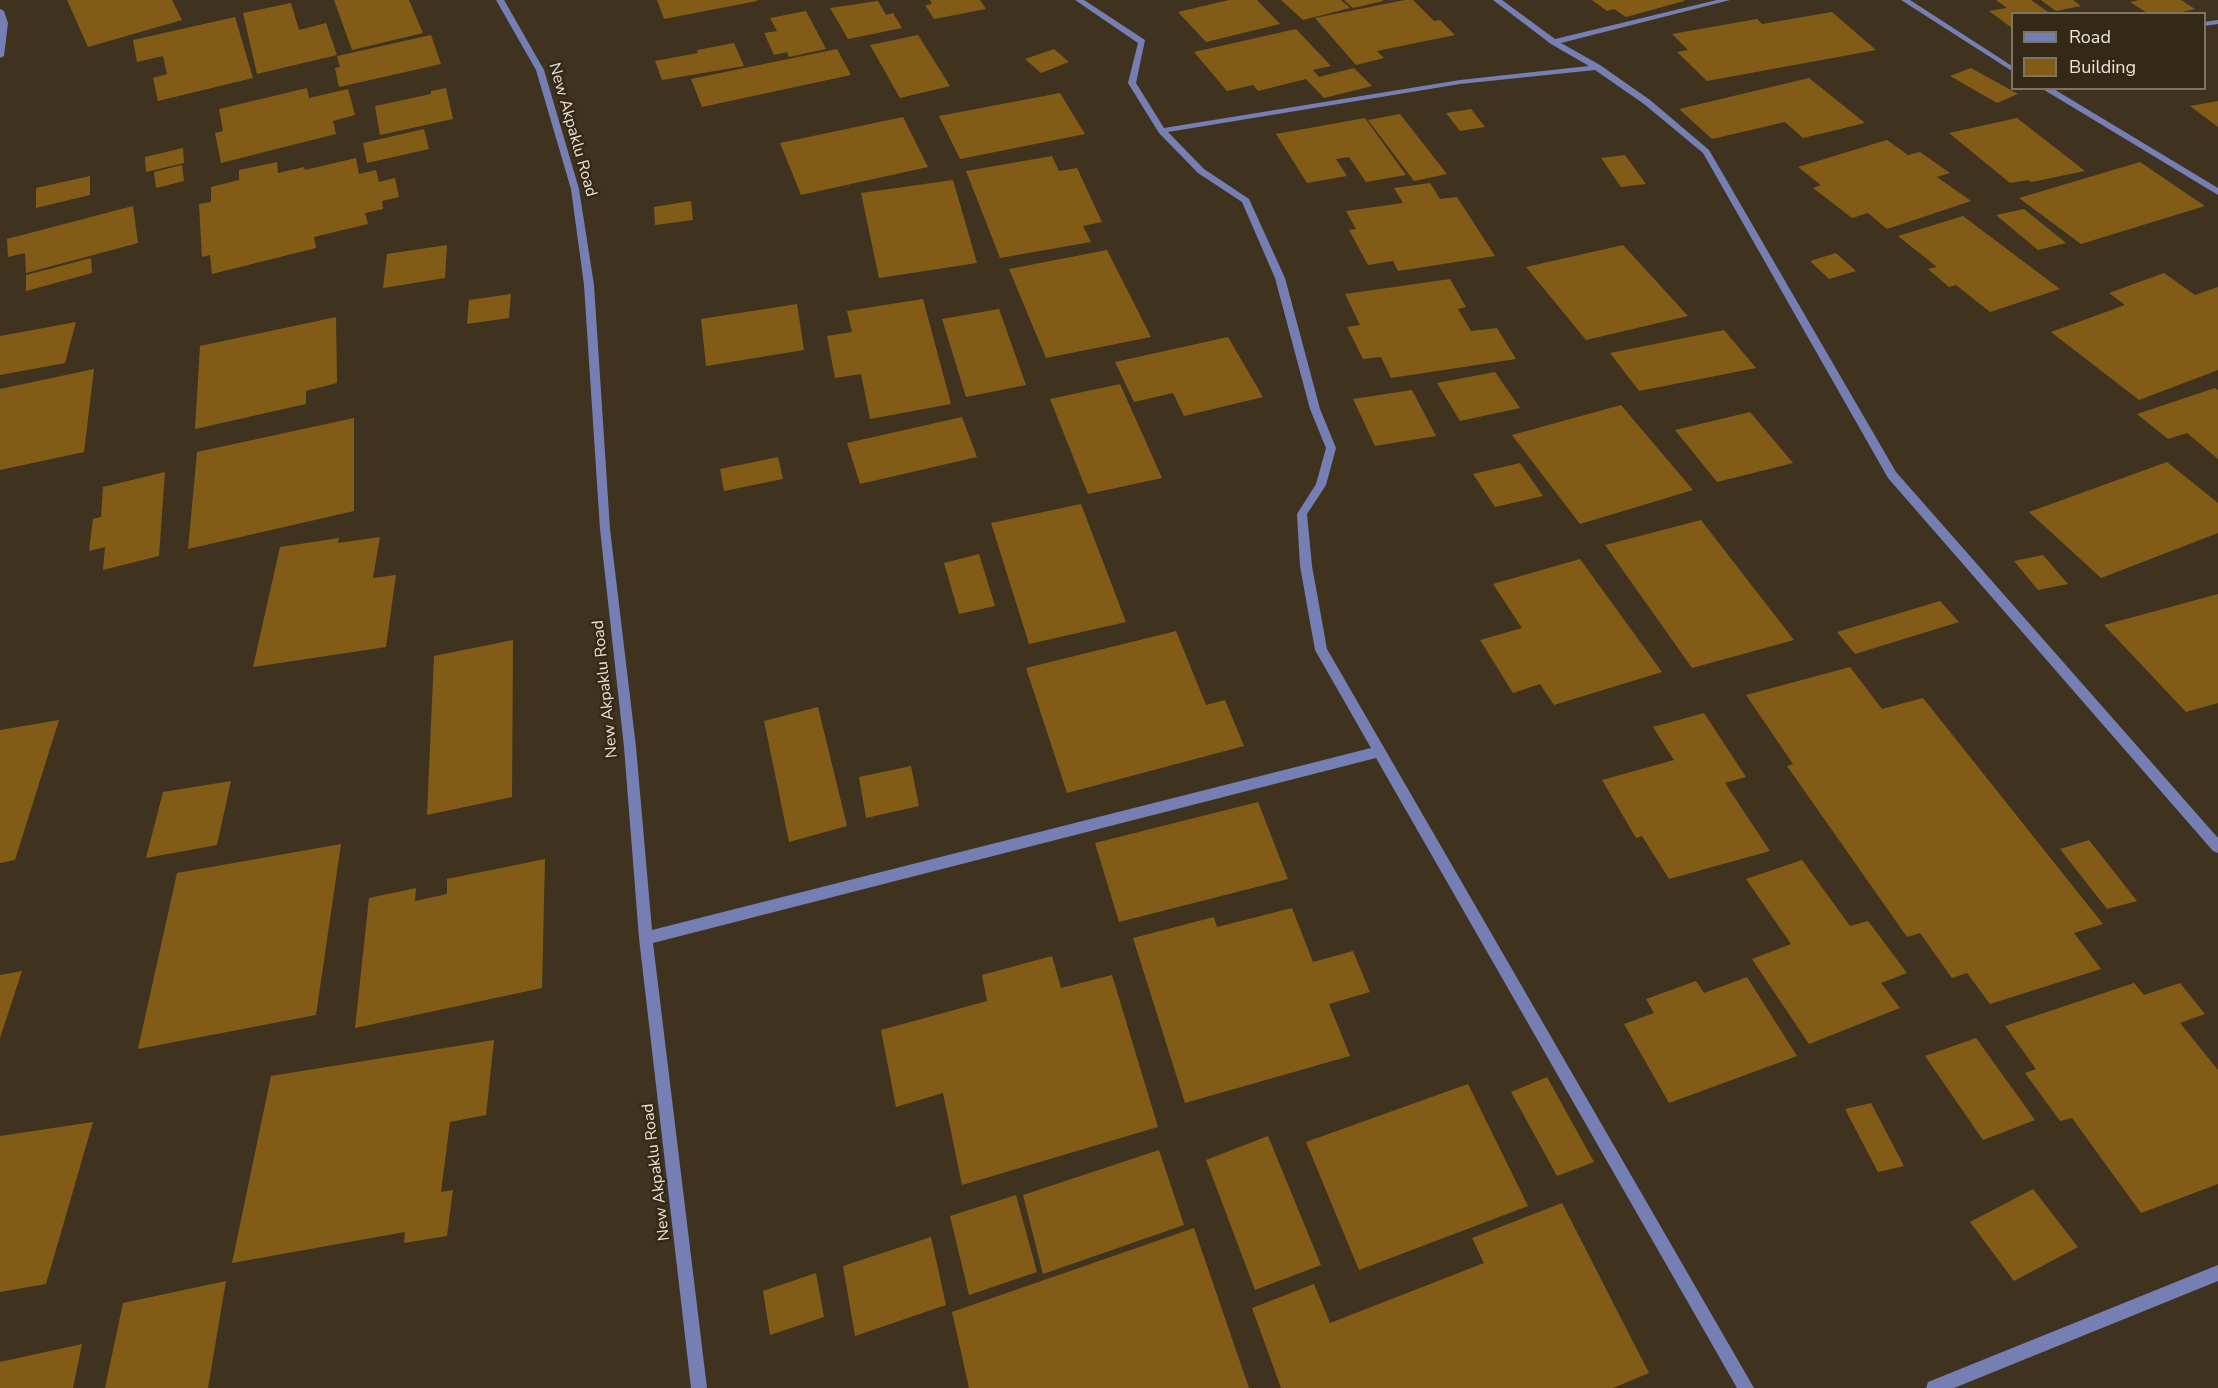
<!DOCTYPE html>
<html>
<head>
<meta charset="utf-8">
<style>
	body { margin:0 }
	#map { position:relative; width:2218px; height:1388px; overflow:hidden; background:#3f3320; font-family:"Nunito Sans",sans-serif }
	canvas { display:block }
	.legend { position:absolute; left:2011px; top:12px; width:195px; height:78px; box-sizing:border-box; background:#342916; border:2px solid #7e7464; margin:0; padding:8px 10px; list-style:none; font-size:18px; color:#ece4d8 }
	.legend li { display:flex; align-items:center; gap:12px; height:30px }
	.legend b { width:30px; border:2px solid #7e7464 }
</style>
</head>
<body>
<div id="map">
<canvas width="2218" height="1388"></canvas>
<ul class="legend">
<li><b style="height:8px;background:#767fb4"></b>Road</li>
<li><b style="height:16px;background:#825c17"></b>Building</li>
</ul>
</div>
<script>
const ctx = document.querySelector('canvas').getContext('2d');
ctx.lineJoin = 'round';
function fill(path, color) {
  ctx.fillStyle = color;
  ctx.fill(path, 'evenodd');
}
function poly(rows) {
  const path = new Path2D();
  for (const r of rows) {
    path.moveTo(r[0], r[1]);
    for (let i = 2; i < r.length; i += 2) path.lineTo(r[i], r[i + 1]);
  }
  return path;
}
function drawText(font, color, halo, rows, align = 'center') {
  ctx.font = font + ' "Nunito Sans",sans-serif';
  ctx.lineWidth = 5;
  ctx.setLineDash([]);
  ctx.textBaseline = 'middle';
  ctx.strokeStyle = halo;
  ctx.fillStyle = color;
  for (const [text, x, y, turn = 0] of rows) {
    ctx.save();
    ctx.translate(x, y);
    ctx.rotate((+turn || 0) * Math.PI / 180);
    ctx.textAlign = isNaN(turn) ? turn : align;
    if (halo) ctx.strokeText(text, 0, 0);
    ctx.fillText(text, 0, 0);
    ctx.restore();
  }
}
fill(poly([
	[67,0,172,0,182,20,88,47],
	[334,0,409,0,423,33,352,50],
	[657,0,757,0,757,1,664,19],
	[930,0,980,0,986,9,934,19,925,5,932,4],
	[1229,0,1257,0,1280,24,1206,42,1178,12],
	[1281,0,1341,0,1350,8,1303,20],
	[1344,0,1383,0,1383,1,1353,8],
	[1405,0,1413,0,1434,21,1440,20,1455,35,1377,51,1384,58,1356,65,1315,18],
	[1592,0,1684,0,1684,1,1626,17,1614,9,1607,11],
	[1996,0,2031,0,2051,14,2012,14,2012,28,1989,11,2007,8],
	[2041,0,2073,0,2081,6,2056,11],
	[2139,0,2181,0,2195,9,2174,14,2149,14,2130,2],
	[878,1,886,15,893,13,902,28,848,39,830,8],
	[291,3,299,30,326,23,337,55,257,74,243,13],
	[806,11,826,49,789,57,787,52,774,55,764,33,777,31,770,18],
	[1832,12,1876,50,1707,81,1677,52,1688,50,1672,34,1757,19,1762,24],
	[235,17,253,78,158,101,153,78,167,74,163,56,137,62,133,40],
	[1296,29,1331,66,1313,70,1319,77,1354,68,1372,86,1324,98,1306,79,1258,91,1253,85,1227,91,1194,52],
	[431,35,441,64,339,87,335,68,340,67,337,56],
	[918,35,950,86,900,98,870,45],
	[734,43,744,66,662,80,655,61,698,53,697,50],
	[837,49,851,75,702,107,691,79],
	[1054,49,1069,62,1041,73,1025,59],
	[1971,68,2018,94,1997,103,1950,76],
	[1809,78,1865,123,1803,138,1785,122,1712,139,1679,109],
	[307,88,309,98,348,89,355,115,333,121,336,134,221,163,215,133,223,131,219,109],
	[446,88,453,119,380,135,375,106,431,94,431,91],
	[1060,93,1085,134,960,159,939,116],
	[2218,101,2218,127,2190,106],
	[1471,109,1485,127,1460,131,1446,113],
	[1400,114,1447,174,1414,181,1368,120],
	[903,117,928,167,801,195,780,143],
	[1365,118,1406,175,1366,182,1349,157,1336,159,1347,176,1307,183,1276,134],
	[2017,118,2085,171,2032,182,2028,180,2010,183,1949,133],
	[424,129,429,149,367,163,363,143],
	[1887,140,1908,155,1920,152,1950,173,1937,177,1971,201,1887,229,1868,213,1852,218,1813,188,1821,185,1798,167],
	[183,148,184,163,146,172,145,157],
	[1625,155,1646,184,1621,187,1601,158],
	[1052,156,1059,171,1077,168,1102,222,1083,226,1091,242,1000,258,966,171],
	[356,158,359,174,376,170,379,182,395,178,399,197,382,201,383,209,365,213,368,224,314,237,316,248,212,274,210,255,202,257,199,204,211,202,211,187,239,180,239,170,277,162,278,173,304,167,305,170],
	[2140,162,2205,206,2081,244,2019,198],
	[182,165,184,181,156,188,154,172],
	[90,176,90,195,36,208,36,188],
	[953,180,977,263,879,278,861,193],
	[1430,183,1440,199,1457,197,1495,256,1398,271,1393,261,1368,265,1349,230,1356,229,1346,211,1403,203,1394,188],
	[691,201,693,220,655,225,654,207],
	[133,206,138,243,26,273,25,253,8,257,7,239],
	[2024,209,2066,243,2038,250,1996,215],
	[1963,216,2060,289,1990,312,1956,285,1949,287,1928,269,1937,267,1898,236],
	[447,245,445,278,383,288,387,254],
	[1623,245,1688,316,1586,340,1526,267],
	[1107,250,1151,337,1046,358,1009,269],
	[1836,253,1856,271,1829,279,1810,261],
	[91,258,92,273,26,291,26,275],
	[2164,273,2195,295,2218,287,2218,370,2139,400,2051,332,2125,305,2109,293],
	[1450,279,1466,307,1458,309,1471,331,1497,328,1516,359,1391,378,1381,357,1363,359,1347,327,1360,325,1345,294],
	[511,294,509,318,467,324,469,300],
	[923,299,951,404,870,419,861,374,835,378,827,336,852,332,847,311],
	[797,304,804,350,706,366,701,319],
	[999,309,1026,385,966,397,942,319],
	[336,317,337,383,306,391,306,404,195,429,200,346],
	[76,322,65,363,0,375,0,336],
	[1724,330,1756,368,1639,391,1610,353],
	[1228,337,1263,397,1184,416,1173,393,1134,402,1115,362],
	[94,369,84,452,0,470,0,389],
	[1495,372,1520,408,1460,421,1437,383],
	[1120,384,1162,478,1088,494,1050,399],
	[2215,388,2218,390,2218,459,2187,433,2168,439,2137,414],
	[1412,390,1436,436,1375,446,1353,399],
	[1621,405,1693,490,1580,524,1512,435],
	[1750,412,1793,463,1717,482,1675,430],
	[962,417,977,457,860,484,847,443],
	[354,418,354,511,188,549,197,452],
	[778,457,783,479,724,491,720,469],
	[2167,462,2218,503,2218,533,2101,578,2029,512],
	[1520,463,1543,496,1495,507,1473,474],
	[165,472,159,556,103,570,105,547,89,551,93,519,101,517,103,487],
	[1081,504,1126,622,1029,644,991,523],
	[1701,520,1794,640,1692,668,1605,545],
	[380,537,373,578,396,575,386,647,253,667,280,547,339,538,338,543],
	[979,554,995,606,959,614,944,563],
	[2043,555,2068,584,2038,590,2014,561],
	[1580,559,1662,672,1554,705,1540,684,1513,693,1480,640,1522,628,1493,584],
	[2218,594,2218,703,2186,712,2104,625],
	[1940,601,1959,622,1855,654,1837,632],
	[1176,631,1206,705,1225,700,1244,746,1067,793,1026,668],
	[513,640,512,797,427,815,434,656],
	[1850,667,1882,709,1923,698,2103,924,2074,933,2101,969,1990,1004,1967,973,1952,978,1920,933,1907,937,1787,766,1793,764,1746,695],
	[818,707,847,826,789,842,764,721],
	[1704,713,1746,777,1725,783,1770,851,1669,879,1642,836,1636,838,1602,780,1674,760,1653,727],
	[59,720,15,860,0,863,0,730],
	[911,766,919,806,866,818,859,777],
	[231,781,217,845,146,858,163,792],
	[1258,802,1288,879,1119,922,1095,843],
	[2089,840,2137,901,2107,909,2060,849],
	[341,844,316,1015,138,1049,177,873],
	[545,859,542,988,355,1028,369,898,416,888,415,901,447,894,447,879],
	[1802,860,1850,926,1868,921,1907,973,1881,983,1900,1008,1809,1044,1752,959,1791,944,1746,879],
	[1292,908,1313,962,1353,951,1370,992,1329,1004,1350,1056,1185,1103,1133,938,1214,917,1217,927],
	[1052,956,1061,988,1112,975,1158,1127,962,1185,943,1093,896,1107,881,1030,987,1001,982,975],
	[22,971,0,1038,0,975],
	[1747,977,1797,1056,1669,1103,1624,1024,1654,1013,1646,999,1696,981,1704,993],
	[2134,983,2144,995,2180,983,2205,1014,2180,1023,2218,1070,2218,1184,2141,1213,2072,1118,2060,1121,2025,1073,2036,1069,2005,1026],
	[1976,1038,2035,1120,1983,1140,1925,1056],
	[494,1040,486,1115,450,1122,441,1192,453,1190,447,1236,404,1243,405,1232,232,1263,271,1076],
	[1547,1077,1594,1162,1557,1176,1511,1092],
	[1468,1084,1528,1206,1359,1270,1306,1142],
	[1871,1103,1904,1166,1878,1172,1845,1109],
	[93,1122,46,1284,0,1292,0,1136],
	[1268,1136,1321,1265,1255,1290,1206,1160],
	[1159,1150,1184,1225,1043,1274,1023,1195],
	[2033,1189,2078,1247,2014,1281,1970,1222],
	[1016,1195,1037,1272,969,1295,950,1216],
	[1562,1203,1649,1373,1613,1388,1281,1388,1252,1308,1314,1284,1330,1323,1484,1263,1472,1238],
	[1194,1228,1249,1388,969,1388,952,1312],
	[931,1237,946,1305,855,1336,843,1266],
	[816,1273,824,1317,770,1335,763,1291],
	[226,1281,208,1388,105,1388,123,1303],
	[82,1344,73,1388,0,1388,0,1362]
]), '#825c17');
fill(poly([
	[496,0,504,0,544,70,579,189,594,285,610,529,636,747,652,930,1371,748,1315,650,1300,566,1297,514,1316,484,1326,448,1310,409,1275,278,1242,202,1198,173,1159,133,1128,83,1138,43,1075,0,1084,0,1145,40,1136,83,1164,128,1460,80,1589,66,1551,44,1493,0,1502,0,1555,39,1717,0,1730,0,1561,43,1600,65,1650,100,1709,150,1896,472,2218,838,2218,853,2213,851,1888,478,1703,153,1644,104,1595,70,1460,84,1168,132,1204,169,1249,199,1285,278,1320,409,1336,448,1326,485,1307,514,1312,566,1327,649,1754,1388,1737,1388,1376,758,653,943,707,1388,691,1388,639,938,624,747,600,529,584,285,571,189,536,70,496,0],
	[1901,0,1910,0,2012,66,2012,71,1901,0],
	[0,9,4,11,8,23,4,56,0,58,0,9],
	[2218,20,2218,24,2204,26,2204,22,2218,20],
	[2041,88,2052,88,2218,188,2218,195,2041,88],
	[2218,1265,2218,1281,1954,1388,1926,1388,1928,1382,2218,1265]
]), '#767fb4');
drawText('16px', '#ece4d8', '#342916', [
	["New Akpaklu Road",572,130,74],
	["New Akpaklu Road",606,689,-96],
	["New Akpaklu Road",657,1172,-97]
]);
</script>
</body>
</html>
